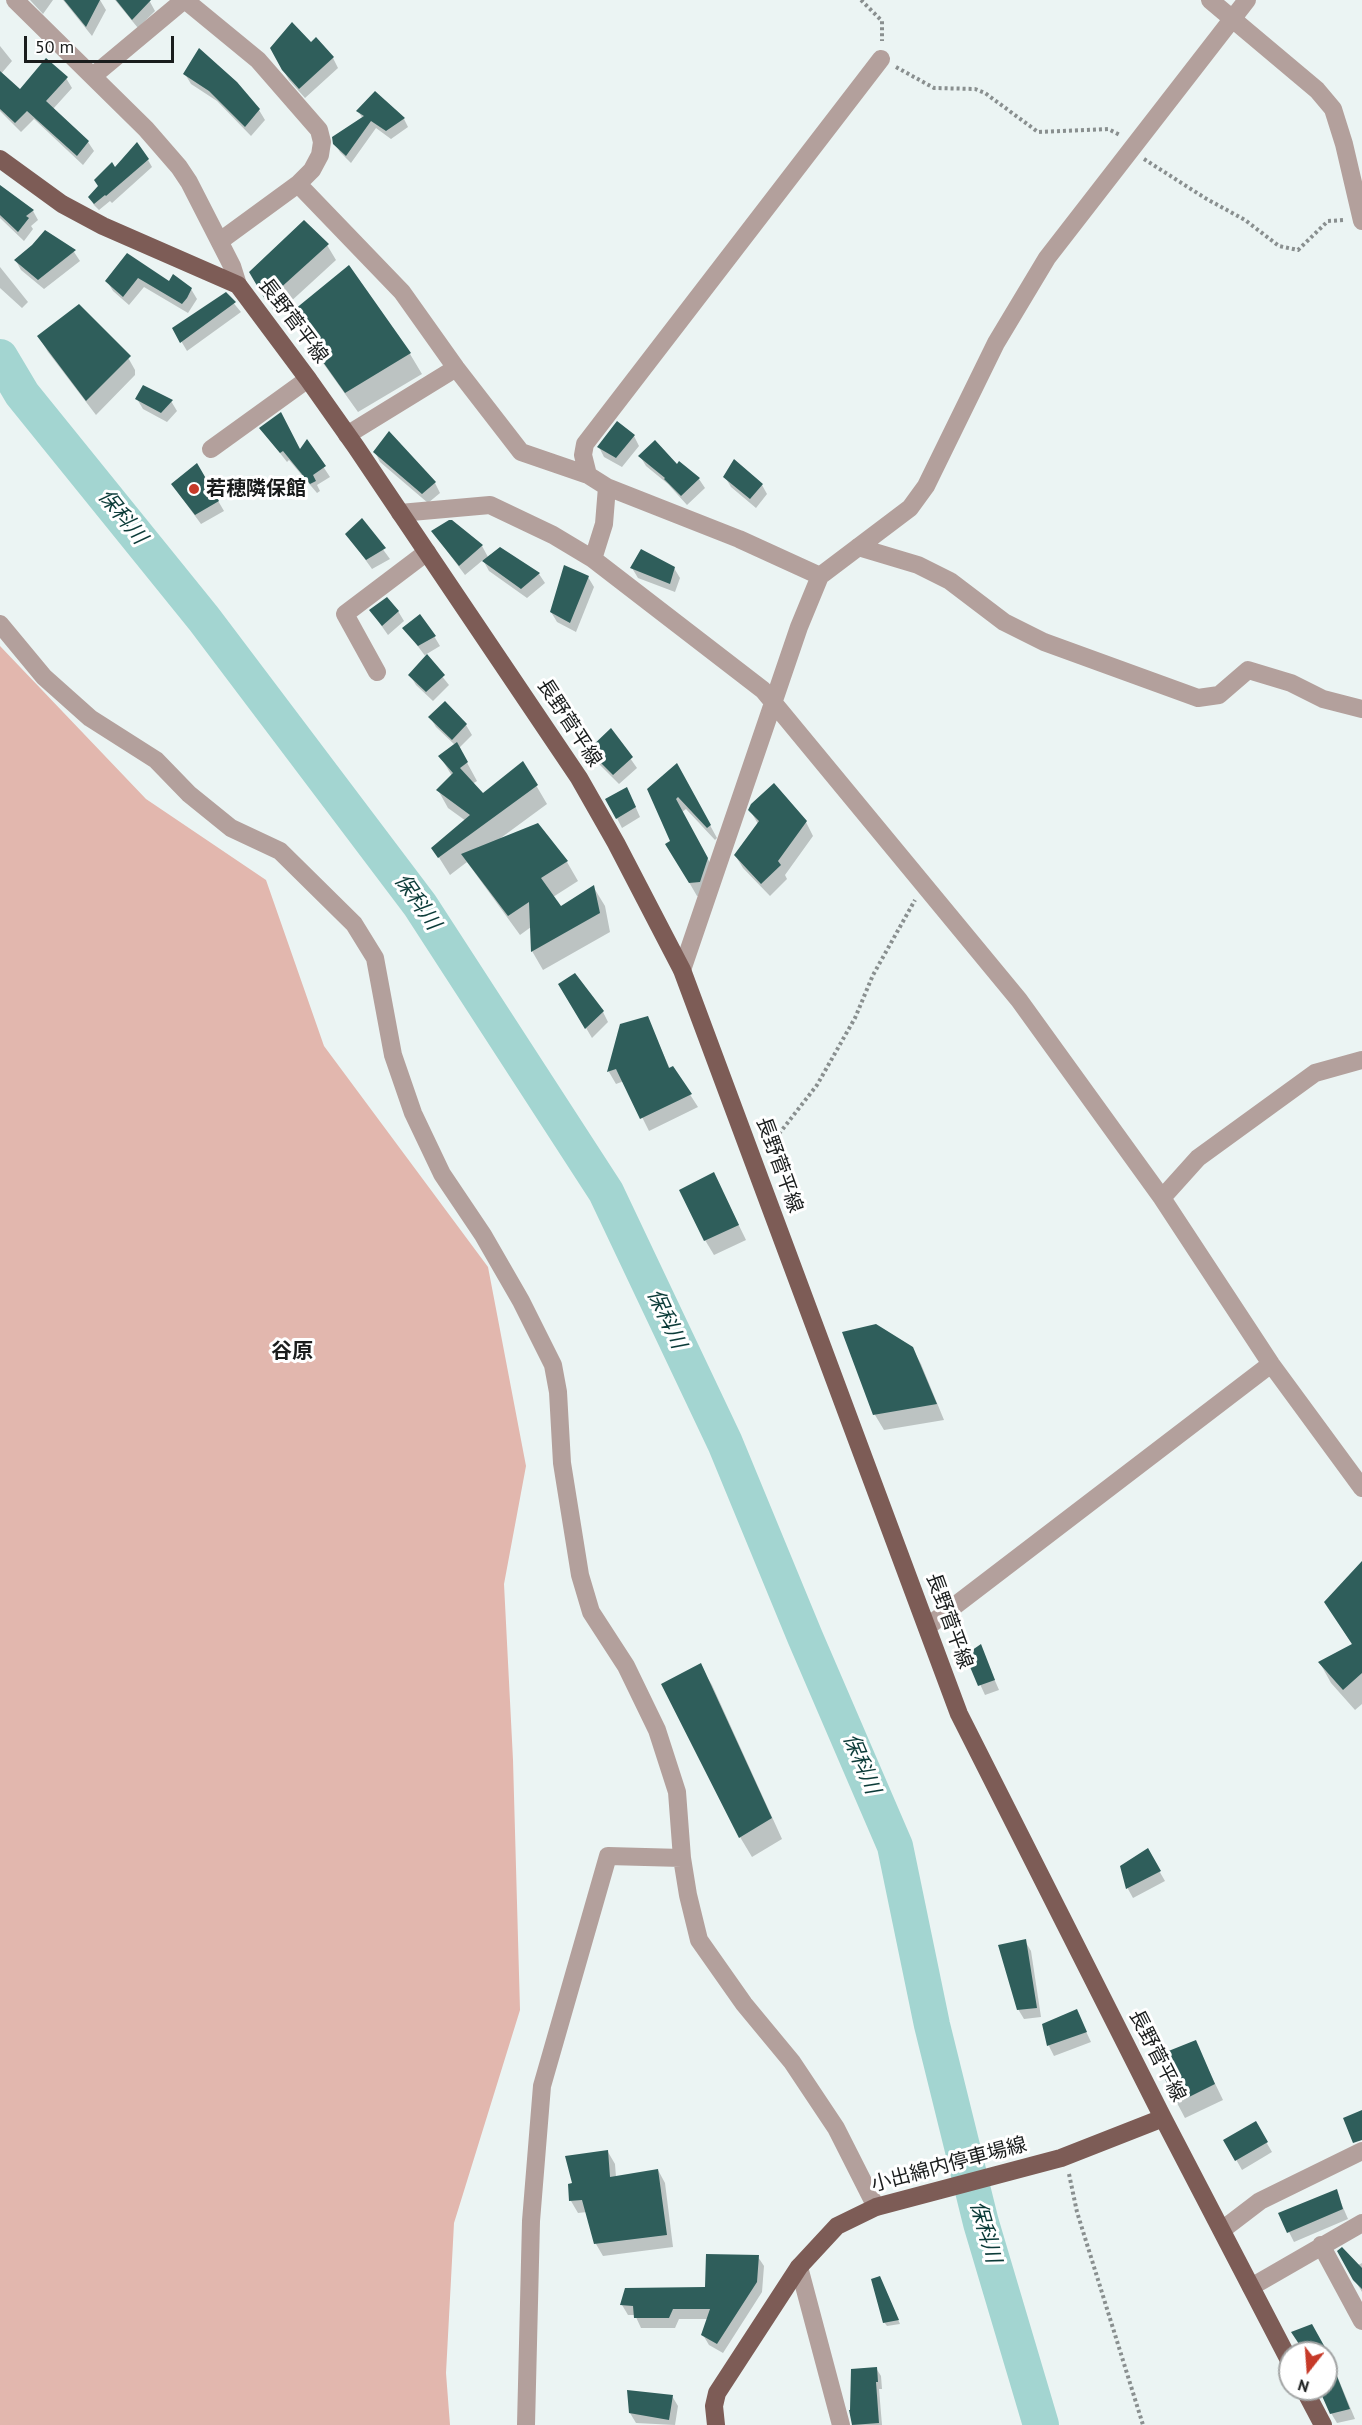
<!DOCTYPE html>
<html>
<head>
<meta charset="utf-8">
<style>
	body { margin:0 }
	#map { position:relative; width:1362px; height:2425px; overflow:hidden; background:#ebf4f3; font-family:"PT Sans",sans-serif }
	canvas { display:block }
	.north { position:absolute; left:1278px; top:2341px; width:60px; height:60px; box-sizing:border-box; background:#fff; border:2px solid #a3a5a5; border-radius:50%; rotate:197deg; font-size:16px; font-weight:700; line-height:24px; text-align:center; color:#1a1d1d }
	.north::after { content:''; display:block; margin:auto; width:21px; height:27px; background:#c63a29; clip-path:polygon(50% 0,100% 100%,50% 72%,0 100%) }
	.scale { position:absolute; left:24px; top:36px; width:150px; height:27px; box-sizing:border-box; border:3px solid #1a1d1d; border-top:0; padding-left:8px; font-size:18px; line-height:21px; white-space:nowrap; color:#1a1d1d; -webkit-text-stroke:4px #fff; paint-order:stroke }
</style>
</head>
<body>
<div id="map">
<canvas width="1362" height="2425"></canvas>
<div class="north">N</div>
<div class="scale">50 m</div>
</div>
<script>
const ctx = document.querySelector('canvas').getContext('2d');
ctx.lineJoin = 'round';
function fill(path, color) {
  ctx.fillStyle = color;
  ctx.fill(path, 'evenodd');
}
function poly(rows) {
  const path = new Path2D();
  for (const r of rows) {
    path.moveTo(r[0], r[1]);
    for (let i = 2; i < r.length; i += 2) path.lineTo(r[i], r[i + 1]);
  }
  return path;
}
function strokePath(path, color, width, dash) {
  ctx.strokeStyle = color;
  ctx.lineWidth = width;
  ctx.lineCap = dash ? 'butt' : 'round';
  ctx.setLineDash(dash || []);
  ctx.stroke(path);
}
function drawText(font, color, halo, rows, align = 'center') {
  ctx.font = font + ' "PT Sans","Noto Sans JP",sans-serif';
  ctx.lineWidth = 6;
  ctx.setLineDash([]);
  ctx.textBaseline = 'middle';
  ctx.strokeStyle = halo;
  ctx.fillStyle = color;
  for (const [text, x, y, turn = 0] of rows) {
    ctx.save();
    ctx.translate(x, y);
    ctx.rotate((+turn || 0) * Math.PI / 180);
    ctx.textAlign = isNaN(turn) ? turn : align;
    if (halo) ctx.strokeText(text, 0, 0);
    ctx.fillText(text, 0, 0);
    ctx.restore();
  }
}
fill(poly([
	[0,646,146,799,266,880,324,1046,488,1267,526,1466,504,1584,513,1760,520,2010,454,2223,446,2373,450,2425,0,2425]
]), '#e2b7ae');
fill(poly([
	[30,0,53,0,43,14],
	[63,0,100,0,106,10,92,36],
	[115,0,149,0,155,11,138,28],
	[0,46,12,61,0,75],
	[271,48,333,58,338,68,305,98,289,80],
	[185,74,259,110,265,120,251,136,217,101,191,84],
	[66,78,72,88,53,109,88,142,94,151,83,165,34,119,21,132,0,111,0,81,20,91],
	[358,111,404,119,408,127,391,139,376,128,351,163,340,152,335,144,363,119],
	[148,160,152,167,112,203,110,201,99,210,94,205,90,198,115,169],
	[0,198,33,211,38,220,31,226,33,229,24,241,0,218],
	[46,232,74,252,80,261,44,289,21,270,16,261],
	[327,245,336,260,276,315,251,273],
	[128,255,169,283,191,289,197,299,188,313,144,287,129,305,113,291,107,281],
	[0,267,28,302,22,308,0,288],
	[349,267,410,354,422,374,358,412,303,335,291,315],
	[226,294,241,312,187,351,174,329],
	[39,337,126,354,135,370,135,375,96,415,48,352],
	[137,399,171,401,177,411,167,422,143,409],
	[261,429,300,451,307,442,330,477,317,485,320,491,317,493,289,460,287,462],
	[389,434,435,483,440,493,428,503,380,462,375,452],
	[634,436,639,446,622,467,604,457,599,447],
	[640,456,677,466,679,463,699,479,705,488,687,505,668,484,646,466],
	[197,465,224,511,201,524,179,494],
	[725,477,762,485,767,494,756,508,731,487],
	[362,521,390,559,372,569,347,534],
	[452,521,482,546,488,557,539,574,545,583,527,598,489,571,483,560,465,575,433,532],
	[632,568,674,568,680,578,675,592,638,578],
	[588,577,594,587,576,632,557,622,551,612],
	[371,611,398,611,404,621,388,635],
	[404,628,434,636,440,646,425,655,449,685,433,701,416,685,410,675,426,657],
	[445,703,466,725,472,735,459,748,477,781,472,784,483,795,523,763,547,804,498,840,567,862,578,881,553,897,561,908,594,888,605,906,610,932,543,970,532,951,531,927,520,935,467,862,450,875,433,848,466,821,448,808,438,790,452,776,440,756,455,745,436,727,430,717],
	[611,731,637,768,619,784,595,760,589,750],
	[677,765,717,838,715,840,686,809,682,812,715,872,707,895,697,896,667,844,672,841],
	[607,799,632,799,640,817,622,828],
	[750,810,806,822,813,836,785,875,787,879,770,896,743,868,735,855,758,824],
	[560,984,603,1012,608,1022,592,1038],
	[647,1018,670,1069,673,1068,698,1107,649,1131,624,1081,616,1084,609,1072,621,1025],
	[714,1174,746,1240,714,1255,705,1240],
	[912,1348,921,1364,944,1420,884,1430,875,1415],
	[1362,1576,1362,1704,1355,1710,1331,1683,1320,1663,1353,1646,1326,1602],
	[980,1646,999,1690,985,1695,967,1656],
	[700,1665,712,1685,782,1839,752,1857,740,1837],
	[1147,1850,1165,1881,1133,1898,1128,1889,1121,1866],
	[1025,1941,1031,1951,1041,2017,1024,2019,1018,2009],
	[1076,2010,1091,2042,1054,2056,1049,2046,1044,2024],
	[1195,2042,1223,2100,1185,2118,1177,2103],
	[1255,2123,1272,2152,1242,2170,1225,2140],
	[608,2152,615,2164,616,2177,658,2170,665,2183,673,2247,603,2256,596,2244,587,2212,578,2213,571,2201,569,2185,574,2184],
	[1336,2191,1348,2219,1294,2242,1289,2232],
	[758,2257,764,2266,762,2292,723,2353,709,2345,703,2335,708,2319,679,2319,675,2328,641,2328,635,2315,628,2315,622,2305,707,2288],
	[1362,2263,1362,2292,1354,2279,1358,2265],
	[882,2282,900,2324,887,2326,884,2322],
	[1317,2336,1333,2366,1355,2419,1337,2423,1331,2413,1320,2389,1326,2389,1326,2353,1306,2353],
	[876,2368,881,2376,882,2389,879,2389,882,2425,854,2425,850,2411],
	[672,2396,678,2406,675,2425,636,2423,630,2413]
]), '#0003');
strokePath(poly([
	[0,357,22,394,204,619,420,905,606,1192,725,1443,805,1637,895,1846,932,2025,981,2223,1041,2425]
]), '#a3d5d1', 36);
fill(poly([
	[64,0,100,0,86,27],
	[116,0,151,0,132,20],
	[292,22,311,42,316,37,334,57,299,89,282,70,270,48],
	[199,48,237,82,260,109,245,127,209,91,183,74],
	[46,58,68,77,46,101,89,141,77,156,27,111,15,123,0,109,0,71,20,89],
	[375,91,405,118,386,131,371,121,346,156,333,144,332,137,364,116,356,111],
	[137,142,149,159,106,196,105,195,94,204,88,197,98,186,94,180,112,162,115,167],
	[0,185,34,210,26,216,29,218,18,232,0,215],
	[304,220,329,244,266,301,249,272],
	[45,230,76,250,38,280,14,260,32,245],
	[127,253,169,281,173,274,192,288,187,298,182,304,138,278,123,297,105,281],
	[349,265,411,353,345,393,289,314],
	[226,292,236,302,180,343,172,328],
	[79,304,131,356,86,401,37,336],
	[143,385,173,400,161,413,135,399],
	[281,412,300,449,307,439,326,466,313,475,316,481,310,484,283,451,280,453,259,428],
	[617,421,635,435,616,458,597,447],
	[389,431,436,482,422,494,373,452],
	[655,440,677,464,679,461,700,478,681,496,664,479,665,478,638,456],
	[734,459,763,484,750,499,723,477],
	[197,463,219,501,195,515,171,484],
	[362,518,386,548,366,560,345,534],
	[449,520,452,520,483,545,459,566,431,531],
	[500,547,540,573,521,589,482,561],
	[641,549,675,567,670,584,630,568],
	[564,565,589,576,570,623,550,612],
	[387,597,399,611,382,626,369,610],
	[420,614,436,636,418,646,402,628],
	[427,654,445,675,426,692,408,675],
	[445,701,467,724,452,740,428,717],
	[611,728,633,757,613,775,588,750],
	[457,742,468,762,460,768,483,793,523,761,538,785,438,858,431,848,470,815,436,790,453,773,438,756],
	[677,763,711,825,707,828,678,797,676,799,708,858,700,882,689,883,665,844,670,841,647,789],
	[774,783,807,821,778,861,781,865,761,884,734,855,759,821,748,810,751,804],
	[627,787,636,807,616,819,605,799],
	[538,823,568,861,541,878,561,906,594,885,600,913,531,952,529,902,508,916,461,854],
	[575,973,604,1011,585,1029,558,984],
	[648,1016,669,1068,673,1066,692,1094,640,1119,616,1069,607,1072,620,1024],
	[714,1172,739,1225,704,1241,679,1190],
	[876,1324,913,1347,937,1404,873,1415,842,1332],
	[1362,1561,1362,1673,1343,1690,1318,1662,1352,1644,1324,1602],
	[981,1644,995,1680,978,1686,965,1655],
	[701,1663,772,1818,739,1838,661,1684],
	[1148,1848,1161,1871,1126,1889,1120,1866],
	[1026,1939,1037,2008,1017,2010,998,1945],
	[1077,2009,1087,2032,1047,2046,1042,2024],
	[1196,2040,1215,2084,1175,2104,1156,2056],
	[1362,2110,1362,2140,1353,2143,1343,2118],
	[1256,2121,1268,2142,1235,2161,1223,2140],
	[608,2150,610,2177,658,2169,667,2235,594,2244,582,2200,569,2201,568,2184,572,2183,565,2156],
	[1337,2189,1343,2209,1287,2233,1278,2213],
	[1342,2247,1362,2268,1362,2289,1353,2280,1337,2251],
	[706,2254,759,2255,757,2282,717,2344,701,2335,710,2309,673,2309,669,2318,634,2318,633,2306,620,2305,625,2288,705,2287],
	[880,2276,899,2320,883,2323,871,2279],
	[1312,2324,1327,2351,1350,2409,1330,2414,1319,2389,1326,2389,1326,2353,1305,2353,1291,2332],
	[877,2367,878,2382,876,2382,879,2423,852,2425,849,2410,850,2410,851,2369],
	[627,2390,673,2395,669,2420,629,2413]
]), '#2f5e5b');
strokePath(poly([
	[861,0,882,21,882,41],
	[896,67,934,88,975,89,985,93,1038,132,1108,129,1120,135],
	[1144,159,1205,198,1245,220,1279,246,1298,250,1328,221,1345,220],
	[768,1148,817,1085,855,1018,873,975,915,900],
	[1069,2174,1077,2212,1143,2425]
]), '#898f8f', 4, [3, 3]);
strokePath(poly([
	[15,0,146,129,179,167,189,182,232,266,238,285],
	[185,0,258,60,319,130,322,142,320,155,312,170,298,184,220,241],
	[1210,0,1317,90,1333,109,1344,144,1362,221],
	[93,76,184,0],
	[298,184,402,292,456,368,521,452,588,475],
	[347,435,456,368],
	[211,449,308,379],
	[400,513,490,505,553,535,593,559,763,690,1019,1000,1162,1198,1271,1364,1362,1488],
	[858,547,918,565,950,581,1004,622,1044,642,1198,698,1219,695,1248,670,1291,683,1323,699,1362,709],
	[593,559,604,524,607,487],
	[820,576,739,539,607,487,588,475,583,455,585,444,881,59],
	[0,624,44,677,90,718,156,760,189,794,231,828,280,851,354,924,375,958,393,1055,413,1113,442,1174,483,1235,521,1301,553,1365,558,1392,562,1463,580,1575,591,1612,626,1666,657,1730,677,1792,682,1858,688,1895,699,1940,744,2004,792,2062,836,2128,876,2207],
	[377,672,345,614,427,552],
	[682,970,799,627,820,576,910,508,926,486,996,343,1047,258,1247,0],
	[1162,1198,1198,1158,1315,1073,1362,1060],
	[927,1627,1271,1364],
	[1222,2230,1260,2201,1362,2151],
	[1321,2245,1362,2321],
	[799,2267,841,2425],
	[1251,2287,1362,2223],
	[526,2425,531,2221,542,2086,608,1856,682,1858]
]), '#b3a09c', 18);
strokePath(poly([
	[0,159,62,204,103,226,238,285,308,379,356,447,579,778,616,843,682,970,959,1714,1163,2118,1290,2362],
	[1304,2389,1323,2425],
	[716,2425,714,2406,717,2393,799,2267,837,2226,876,2207,1061,2158,1163,2118]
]), '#7d5c56', 18);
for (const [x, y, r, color] of [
	[194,489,6,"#c63a29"]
]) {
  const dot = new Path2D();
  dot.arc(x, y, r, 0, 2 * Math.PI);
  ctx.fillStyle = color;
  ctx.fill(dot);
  strokePath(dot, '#fff', 2);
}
drawText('20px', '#1a1d1d', '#fff', [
	["長野菅平線",293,321,53],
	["長野菅平線",569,723,57],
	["長野菅平線",779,1165,70],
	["長野菅平線",949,1621,70],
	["長野菅平線",1157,2056,63],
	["小出綿内停車場線",949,2165,-15]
]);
drawText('bold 20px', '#1a1d1d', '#fff', [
	["若穂隣保館",206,489]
], 'left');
drawText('italic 21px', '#0b3b38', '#fff', [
	["保科川",122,517,51],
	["保科川",417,902,55],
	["保科川",666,1319,65],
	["保科川",861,1764,67],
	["保科川",985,2232,74]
]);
drawText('bold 21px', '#1a1d1d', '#fff', [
	["谷原",292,1352]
]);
</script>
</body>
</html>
